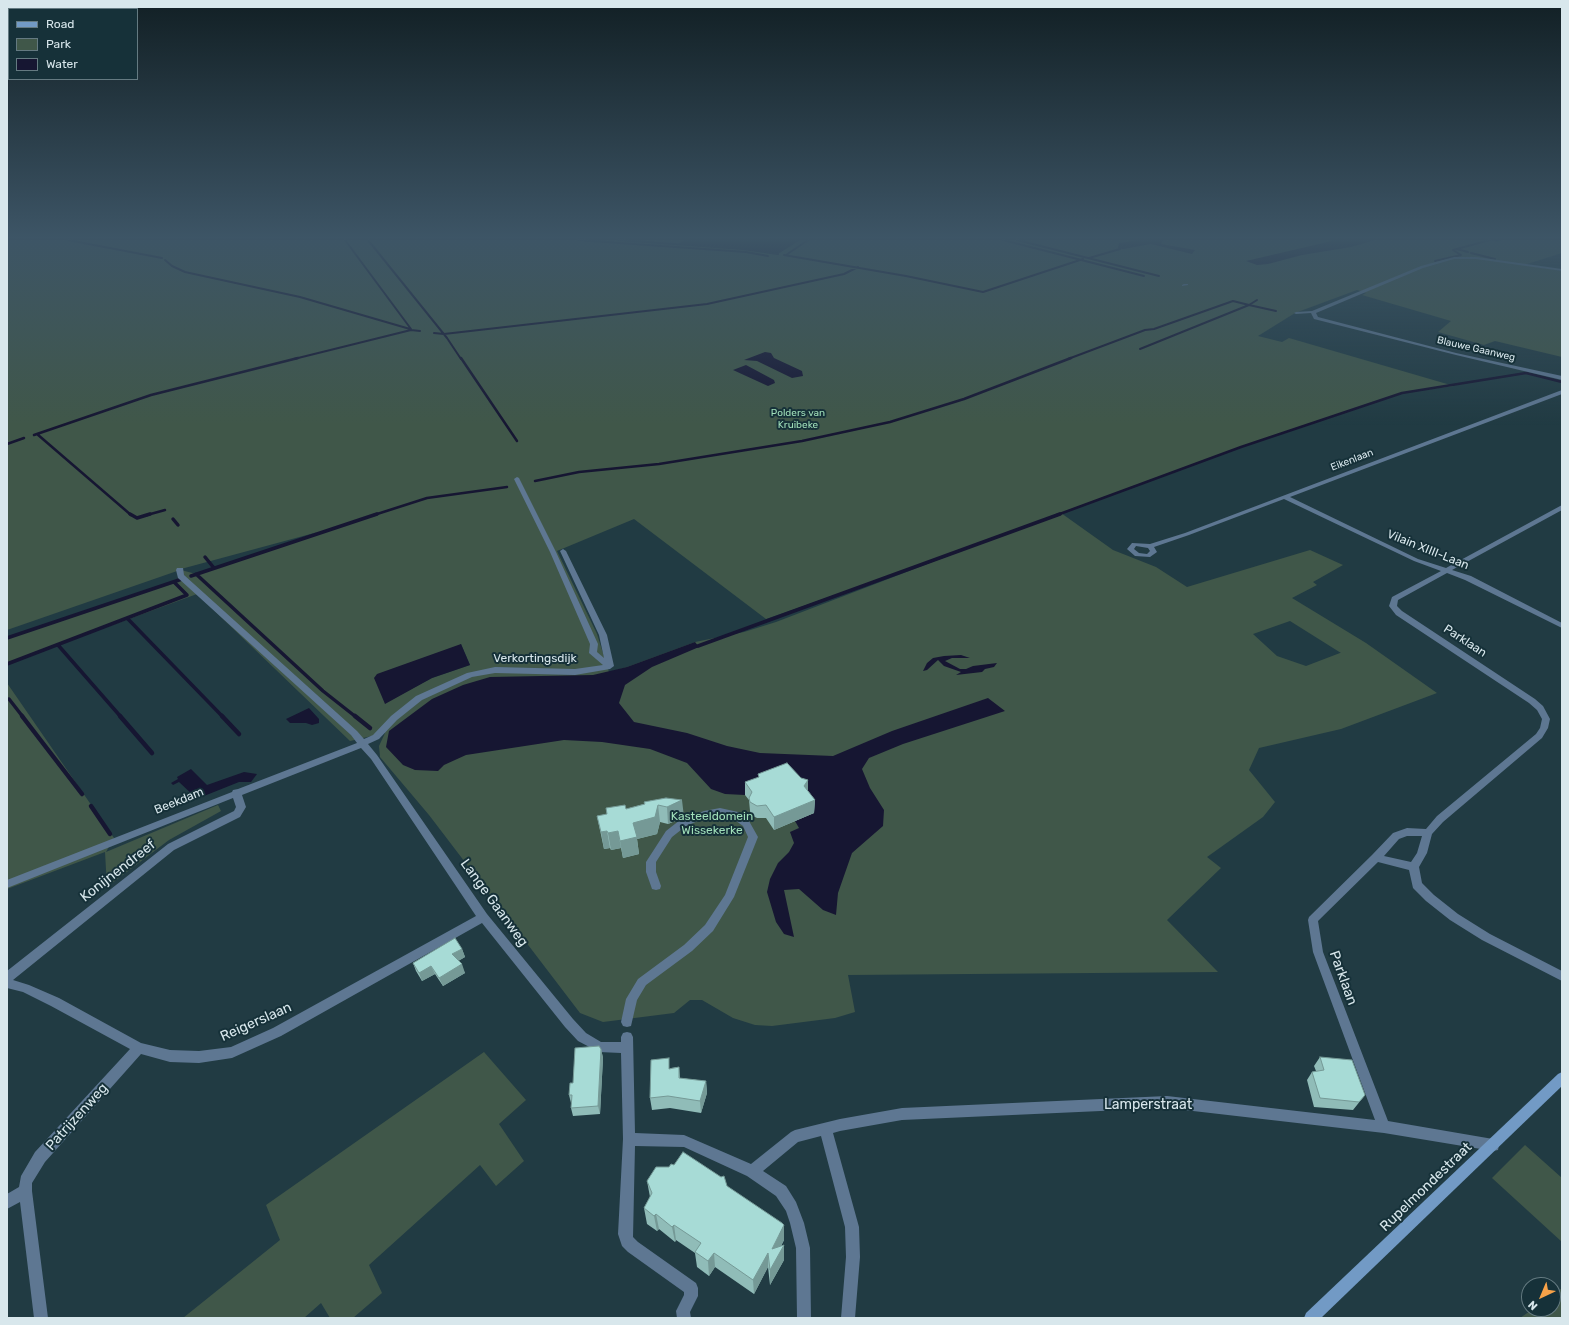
<!DOCTYPE html>
<html>
<head>
<meta charset="utf-8">
<style>
	body { margin:0 }
	#map { position:relative; width:1569px; height:1325px; overflow:hidden; background:#213b43; font-family:Rubik,sans-serif }
	canvas { display:block }
	.frame { position:absolute; inset:0; border:8px solid #d8e7ec; pointer-events:none }
	.legend { position:absolute; left:8px; top:8px; width:130px; height:72px; box-sizing:border-box; background:#163139; border:1px solid #647a81; margin:0; padding:5px 7px; list-style:none; font-size:12px; color:#d8e7ec }
	.legend li { display:flex; align-items:center; gap:8px; height:20px }
	.legend b { width:20px; border:1px solid #647a81 }
	.north { position:absolute; left:1521px; top:1277px; width:40px; height:40px; box-sizing:border-box; background:#163139; border:1px solid #647a81; border-radius:50%; rotate:224deg; font-size:11px; font-weight:700; line-height:16px; text-align:center; color:#d8e7ec }
	.north::after { content:''; display:block; margin:auto; width:14px; height:18px; background:#f7a248; clip-path:polygon(50% 0,100% 100%,50% 72%,0 100%) }
</style>
</head>
<body>
<div id="map">
<canvas width="1569" height="1325"></canvas>
<div class="frame"></div>
<ul class="legend">
<li><b style="height:5px;background:#729ac5"></b>Road</li>
<li><b style="height:11px;background:#405749"></b>Park</li>
<li><b style="height:11px;background:#161632"></b>Water</li>
</ul>
<div class="north">N</div>
</div>
<script>
const ctx = document.querySelector('canvas').getContext('2d');
ctx.lineJoin = 'round';
function fill(path, color) {
  ctx.fillStyle = color;
  ctx.fill(path, 'evenodd');
}
function poly(rows) {
  const path = new Path2D();
  for (const r of rows) {
    path.moveTo(r[0], r[1]);
    for (let i = 2; i < r.length; i += 2) path.lineTo(r[i], r[i + 1]);
  }
  return path;
}
function strokePath(path, color, width, dash) {
  ctx.strokeStyle = color;
  ctx.lineWidth = width;
  ctx.lineCap = dash ? 'butt' : 'round';
  ctx.setLineDash(dash || []);
  ctx.stroke(path);
}
function drawText(font, color, halo, rows, align = 'center') {
  ctx.font = font + ' Rubik,sans-serif';
  ctx.lineWidth = 4;
  ctx.setLineDash([]);
  ctx.textBaseline = 'middle';
  ctx.strokeStyle = halo;
  ctx.fillStyle = color;
  for (const [text, x, y, turn = 0] of rows) {
    ctx.save();
    ctx.translate(x, y);
    ctx.rotate((+turn || 0) * Math.PI / 180);
    ctx.textAlign = isNaN(turn) ? turn : align;
    if (halo) ctx.strokeText(text, 0, 0);
    ctx.fillText(text, 0, 0);
    ctx.restore();
  }
}
fill(poly([
	[7,240,1492,240,1497,242,1501,240,1562,240,1562,253,1524,265,1562,271,1562,357,1495,341,1484,345,1438,332,1451,321,1362,295,1366,293,1357,290,1295,313,1258,336,1282,342,1289,338,1454,386,1402,393,1241,447,1061,513,1113,550,1156,567,1187,587,1310,550,1343,565,1313,582,1317,585,1292,598,1366,643,1437,693,1341,729,1259,748,1249,770,1275,802,1263,817,1207,857,1221,868,1167,920,1218,972,848,975,855,1012,835,1018,772,1026,755,1025,733,1018,702,1000,690,1000,674,1013,603,1022,580,1013,429,815,380,757,379,746,385,733,350,741,197,594,7,664,7,638,182,579,180,570,7,630],
	[634,519,766,619,956,553,776,622,744,632,695,642,627,667,609,672,597,634,557,551],
	[318,532,196,574,181,570,181,569],
	[1290,621,1341,653,1340,653,1306,666,1277,656,1253,634],
	[461,644,470,665,432,678,385,703],
	[7,683,114,838,106,852,218,805,221,811,169,840,107,887,105,852,7,889],
	[484,1052,526,1100,499,1124,524,1161,496,1186,480,1165,369,1265,382,1293,353,1318,330,1318,321,1303,304,1318,183,1318,280,1240,266,1205],
	[1525,1145,1562,1178,1562,1242,1492,1178],
	[1562,1288,1562,1318,1520,1318,1533,1309,1553,1309,1553,1295]
]), '#405749');
fill(poly([
	[684,240,800,240,778,254,743,249,678,244],
	[1139,240,1163,240,1161,244,1195,250,1192,254,1151,244,1123,249,1118,248,1119,243],
	[1336,240,1375,240,1351,247,1302,255,1268,264,1257,265,1246,261],
	[765,352,771,353,774,358,802,371,803,376,792,378,757,361,744,360],
	[746,365,774,380,775,383,768,386,733,370],
	[695,642,699,647,652,667,625,685,619,703,634,722,687,733,727,746,760,753,833,756,892,731,988,698,1005,711,903,744,869,758,862,769,870,788,884,810,883,826,852,853,838,893,836,915,823,910,799,889,784,890,794,937,784,934,776,922,767,892,770,879,778,863,789,852,794,843,790,832,799,828,795,821,814,813,745,795,725,794,711,789,687,763,650,749,602,742,564,740,466,755,444,765,438,771,415,770,403,765,386,747,389,731,432,699,463,685,490,677,593,675,627,667],
	[461,644,470,665,432,678,385,704,374,678,377,674],
	[961,655,970,658,952,658,945,661,960,669,966,669,973,666,997,663,994,667,985,669,982,672,956,675,961,672,944,666,938,660,927,670,923,671,927,663,933,658,944,656],
	[309,708,319,719,319,723,312,725,306,723,290,723,286,719],
	[191,769,207,785,244,772,257,774,251,782,239,782,204,796,195,797,179,782,173,785,171,783,178,779,177,777]
]), '#161632');
strokePath(poly([
	[68,240,162,258],
	[345,240,411,329],
	[368,240,447,338,461,359],
	[578,240,746,252,768,256],
	[619,240,743,249,778,254],
	[1003,240,1144,276],
	[1017,240,1159,276],
	[1457,249,1468,252],
	[1471,253,1495,259],
	[784,255,906,276,983,292,1083,259],
	[786,255,808,240],
	[1089,258,1120,249],
	[165,260,172,266,185,272,300,297,410,329],
	[1435,261,1461,255,1453,250,1490,240],
	[1257,300,1249,305,1276,311],
	[434,333,444,334,707,304,844,274,858,267],
	[294,359,411,330,420,331],
	[1068,359,1145,330,1154,329,1233,301,1249,305,1140,349]
]), '#161632', 2);
strokePath(poly([
	[461,358,517,441],
	[37,434,131,515],
	[34,435,151,395,298,358],
	[7,444,24,438],
	[535,481,579,472,659,464,802,441,890,422,964,399,1071,358],
	[147,515,165,510],
	[374,515,427,498,507,487],
	[1057,515,1241,447,1402,393,1526,373,1562,382]
]), '#161632', 2.5);
strokePath(poly([
	[130,514,137,518,150,514],
	[173,519,178,525],
	[205,557,214,568],
	[196,574,323,691,356,717],
	[191,576,377,514],
	[127,618,223,717],
	[7,638,182,579],
	[58,645,121,717],
	[698,646,1060,514],
	[7,664,187,595,174,582],
	[9,699,23,717]
]), '#161632', 3.5);
strokePath(poly([
	[22,716,82,794],
	[120,716,152,753],
	[222,716,239,734],
	[355,716,370,728],
	[91,806,110,834]
]), '#161632', 4.5);
fill(poly([
	[1454,257,1476,257,1562,269,1562,271,1476,259,1454,259,1423,268,1316,313,1318,317,1456,353,1562,376,1562,380,1456,355,1314,319,1311,313,1296,314,1294,313,1296,312,1312,311,1421,266,1454,257],
	[1184,284,1188,284,1188,285,1182,286,1182,285,1184,284],
	[1562,390,1562,394,1290,497,1418,559,1446,568,1562,505,1562,510,1452,570,1471,576,1562,623,1562,628,1465,580,1447,573,1398,600,1397,606,1402,611,1535,699,1543,706,1550,719,1548,728,1542,738,1443,822,1432,834,1427,853,1419,867,1422,883,1434,895,1458,914,1490,934,1562,971,1562,981,1482,940,1450,920,1426,901,1413,888,1409,870,1378,862,1318,921,1323,952,1388,1121,1493,1139,1498,1140,1499,1145,1498,1150,1493,1151,1384,1133,1167,1108,902,1120,840,1131,833,1133,859,1227,860,1257,855,1318,841,1318,846,1257,845,1227,821,1136,798,1142,763,1171,786,1186,796,1202,804,1223,810,1248,811,1318,797,1318,796,1248,790,1223,786,1211,776,1196,747,1176,684,1147,635,1146,633,1237,638,1242,696,1283,698,1288,698,1296,690,1312,691,1318,677,1318,676,1311,684,1295,684,1292,628,1252,622,1246,618,1234,623,1139,621,1053,599,1052,578,1041,565,1027,482,923,281,1036,232,1058,199,1063,170,1062,141,1054,45,1162,32,1183,32,1191,48,1318,34,1318,20,1202,7,1209,7,1194,19,1187,21,1176,35,1152,130,1049,51,1006,23,992,7,988,7,971,168,844,234,811,236,807,233,798,7,888,7,880,232,792,233,790,238,789,357,743,351,735,178,578,176,570,177,568,183,568,184,575,357,731,364,739,373,735,391,716,416,696,467,673,495,667,575,669,603,665,589,653,590,644,550,552,514,479,517,477,519,478,556,552,598,644,597,652,604,658,599,635,560,551,563,549,566,551,607,635,614,666,610,669,575,675,495,673,472,677,422,700,397,720,379,739,368,744,377,755,487,914,573,1019,586,1033,601,1042,621,1042,621,1037,623,1033,627,1032,631,1033,633,1037,635,1133,684,1135,751,1164,791,1132,795,1130,840,1119,902,1108,1167,1096,1375,1120,1313,952,1308,920,1309,917,1372,855,1393,833,1407,828,1426,829,1437,816,1536,734,1540,728,1542,719,1537,710,1529,703,1396,615,1389,606,1392,597,1441,571,1414,561,1284,499,1189,535,1154,547,1157,552,1150,557,1135,556,1127,549,1132,543,1150,544,1185,533,1562,390],
	[1136,546,1148,548,1150,551,1147,554,1139,553,1134,549,1136,546],
	[361,748,371,759,476,916,273,1028,231,1047,199,1051,170,1050,141,1043,59,998,29,985,13,980,174,850,240,817,246,807,242,795,361,748],
	[1407,836,1422,836,1417,853,1411,862,1384,856,1399,839,1407,836],
	[720,808,738,812,749,821,758,837,734,897,713,931,692,951,646,985,637,1000,631,1026,627,1027,623,1026,621,1022,626,999,638,979,684,945,705,925,725,895,748,837,743,826,732,818,720,816,705,818,686,826,672,837,656,862,656,872,661,886,660,889,656,890,652,889,651,886,646,872,646,862,666,831,680,820,704,811,720,808]
]), '#5e7792');
fill(poly([
	[1562,1072,1562,1086,1321,1318,1304,1318,1306,1313,1558,1074,1562,1072]
]), '#729ac5');
fill(poly([
	[801,778,808,780,808,791,815,800,814,813,774,830,766,818,757,818,751,815,750,811,749,800,745,795,745,782],
	[666,798,684,817,668,824,660,822,657,834,637,839,639,854,623,858,621,848,611,850,610,848,604,849,597,816,607,814,606,808,626,809,644,804,644,802],
	[462,949,465,957,458,961,465,973,443,986,435,974,422,981,416,971,413,963],
	[601,1049,603,1058,600,1114,573,1116,571,1108,572,1103,571,1103,569,1095,573,1083],
	[1320,1057,1365,1095,1353,1110,1314,1107,1307,1080,1312,1072,1316,1071,1314,1066],
	[679,1067,680,1078,706,1081,707,1093,701,1113,670,1108,652,1110,650,1098,671,1068],
	[647,1181,727,1186,784,1240,781,1246,784,1245,784,1260,770,1285,768,1267,754,1294,715,1267,709,1276,697,1267,695,1253,676,1240,675,1242,659,1229,657,1231,647,1224,644,1208,650,1197]
]), '#90bcb8');
fill(poly([
	[808,780,808,793,804,786],
	[682,800,684,817,668,824,667,807],
	[815,800,814,813,774,830,774,817],
	[658,805,660,822,657,834,637,839,639,854,623,858,620,841,633,823],
	[607,831,610,848,604,849,601,832],
	[618,831,621,848,611,850,608,833],
	[462,949,465,957,455,963,452,954],
	[462,964,465,973,443,986,439,978],
	[431,966,435,974,422,981,419,973],
	[601,1049,603,1058,600,1114,598,1106],
	[706,1081,707,1093,701,1113,700,1101],
	[656,1214,659,1229,657,1231,654,1216],
	[674,1225,676,1240,675,1242,672,1227],
	[784,1225,784,1240,772,1264,772,1249],
	[784,1245,784,1260,770,1285,770,1270],
	[714,1253,715,1267,709,1276,708,1261],
	[768,1253,768,1267,754,1294,753,1280]
]), '#759996');
const building = poly([
	[787,763,801,778,808,780,804,786,815,800,774,817,766,805,757,806,750,802,749,798,752,792,745,782,759,777,758,774,787,763],
	[666,798,682,800,667,807,658,805,655,817,633,823,637,837,620,841,618,831,608,833,607,831,601,832,597,816,607,814,606,808,625,805,626,809,645,804,644,802,666,798],
	[455,938,462,949,452,954,462,964,439,978,431,966,419,973,413,963,455,938],
	[599,1046,601,1049,598,1106,571,1108,572,1095,569,1095,570,1083,573,1083,575,1048,599,1046],
	[1320,1057,1352,1060,1365,1095,1359,1102,1320,1098,1312,1072,1324,1070,1320,1057],
	[669,1058,669,1069,679,1067,679,1078,706,1081,700,1101,668,1096,650,1098,651,1060,669,1058],
	[683,1152,721,1177,724,1176,727,1186,782,1223,784,1225,772,1249,784,1245,770,1270,768,1253,753,1280,714,1253,708,1261,695,1252,701,1243,674,1225,672,1227,656,1214,654,1216,644,1208,652,1193,647,1181,656,1167,669,1167,671,1164,674,1165,683,1152]
]);
fill(building, '#a7dbd6');
strokePath(building, '#759996', 1);
const sky = ctx.createLinearGradient(0, 0, 0, 425);
sky.addColorStop(0, '#122025');
sky.addColorStop(0.56, '#3d5566');
sky.addColorStop(1, '#3d556600');
ctx.fillStyle = sky;
ctx.fillRect(0, 0, 1569, 425);
drawText('10px', '#d8e7ec', '#163139', [
	["Blauwe Gaanweg",1476,349,13],
	["Eikenlaan",1352,460,-21]
]);
drawText('10px', '#a0dfb9', '#163139', [
	["Polders van",798,413],
	["Kruibeke",798,425]
]);
drawText('12px', '#d8e7ec', '#163139', [
	["Vilain XIIII-Laan",1428,550,22],
	["Parklaan",1465,641,33],
	["Verkortingsdijk",535,659],
	["Beekdam",179,801,-22]
]);
drawText('12px', '#a0dfb9', '#163139', [
	["Kasteeldomein",712,817],
	["Wissekerke",712,831]
]);
drawText('14px', '#d8e7ec', '#163139', [
	["Konijnendreef",118,871,-38],
	["Lange Gaanweg",494,903,54],
	["Parklaan",1343,978,70],
	["Reigerslaan",256,1022,-24],
	["Lamperstraat",1148,1105],
	["Patrijzenweg",77,1117,-48],
	["Rupelmondestraat",1426,1187,-44]
]);
</script>
</body>
</html>
